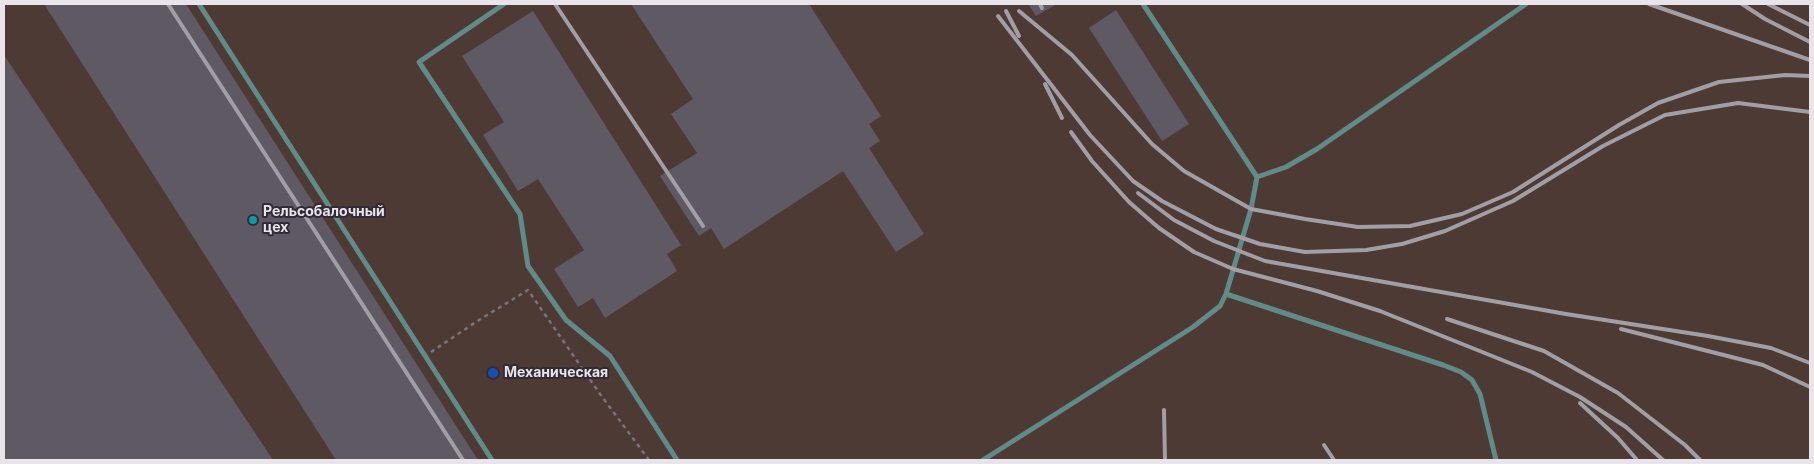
<!DOCTYPE html>
<html>
<head>
<meta charset="utf-8">
<style>
	body { margin:0 }
	#map { position:relative; width:1814px; height:464px; overflow:hidden; background:#3b353f; font-family:Inter,sans-serif }
	canvas { display:block }
	.frame { position:absolute; inset:0; border:5px solid #e8e4ea; pointer-events:none }
</style>
</head>
<body>
<div id="map">
<canvas width="1814" height="464"></canvas>
<div class="frame"></div>
</div>
<script>
const ctx = document.querySelector('canvas').getContext('2d');
ctx.lineJoin = 'round';
function fill(path, color) {
  ctx.fillStyle = color;
  ctx.fill(path, 'evenodd');
}
function poly(rows) {
  const path = new Path2D();
  for (const r of rows) {
    path.moveTo(r[0], r[1]);
    for (let i = 2; i < r.length; i += 2) path.lineTo(r[i], r[i + 1]);
  }
  return path;
}
function strokePath(path, color, width, dash) {
  ctx.strokeStyle = color;
  ctx.lineWidth = width;
  ctx.lineCap = dash ? 'butt' : 'round';
  ctx.setLineDash(dash || []);
  ctx.stroke(path);
}
function drawText(font, color, halo, rows, align = 'center') {
  ctx.font = font + ' Inter,sans-serif';
  ctx.lineWidth = 4;
  ctx.setLineDash([]);
  ctx.textBaseline = 'middle';
  ctx.strokeStyle = halo;
  ctx.fillStyle = color;
  for (const [text, x, y, turn = 0] of rows) {
    ctx.save();
    ctx.translate(x, y);
    ctx.rotate((+turn || 0) * Math.PI / 180);
    ctx.textAlign = isNaN(turn) ? turn : align;
    if (halo) ctx.strokeText(text, 0, 0);
    ctx.fillText(text, 0, 0);
    ctx.restore();
  }
}
fill(poly([
	[4,4,1810,4,1810,460,4,460]
]), '#4e3a35');
fill(poly([
	[44,4,186,4,478,460,336,460],
	[631,4,809,4,881,116,869,124,880,141,869,148,924,234,896,252,843,171,724,249,711,228,699,236,660,176,697,153,671,114,693,99],
	[1028,4,1057,4,1036,16],
	[1116,10,1189,124,1162,141,1089,28],
	[533,11,681,245,667,254,677,271,605,318,593,298,578,307,554,269,584,250,538,179,518,191,483,135,504,122,462,56],
	[4,55,273,460,4,460]
]), '#5f5964');
strokePath(poly([
	[431,352,479,320,528,290,600,394,649,460]
]), '#78737c', 2.5, [4, 4]);
strokePath(poly([
	[199,4,492,460],
	[504,4,419,62,520,214,528,266,566,320,610,356,677,460],
	[1143,4,1257,177,1251,209,1226,294,1443,365,1461,372,1472,380,1480,394,1496,460],
	[1257,177,1286,167,1317,149,1526,4],
	[983,460,1193,327,1220,306,1226,294]
]), '#608b87', 5);
strokePath(poly([
	[168,4,463,460],
	[555,4,703,226],
	[1040,4,1042,8],
	[1649,4,1810,60],
	[1742,4,1765,19,1810,42],
	[1768,4,1810,25],
	[1006,11,1019,36],
	[1019,11,1072,55,1152,144,1184,171,1251,209,1305,219,1358,227,1410,226,1462,214,1513,192,1619,125,1658,103,1719,82,1785,75,1810,76],
	[998,16,1090,135,1133,181,1162,201,1216,229,1260,244,1305,252,1366,250,1402,244,1445,231,1513,201,1603,146,1665,115,1738,103,1810,112],
	[1045,84,1062,118],
	[1071,132,1092,161,1129,202,1159,228,1194,252,1233,269,1317,291,1380,311,1532,372,1580,397,1626,427,1663,460],
	[1138,193,1174,220,1214,241,1265,261,1566,314,1708,336,1771,348,1810,363],
	[1447,319,1544,351,1618,393,1685,445,1700,460],
	[1621,329,1763,365,1810,387],
	[1580,403,1618,438,1637,460],
	[1164,410,1165,460],
	[1324,445,1334,460]
]), '#a29ea5', 4);
for (const [x, y, r, color] of [
	[253,220,5,"#0f9aa8"],
	[493,373,6,"#1a4fb4"]
]) {
  const dot = new Path2D();
  dot.arc(x, y, r, 0, 2 * Math.PI);
  ctx.fillStyle = color;
  ctx.fill(dot);
  strokePath(dot, '#312b35', 2);
}
drawText('bold 14px', '#e8e4ea', '#312b35', [
	["Рельсобалочный",263,212],
	["цех",263,228],
	["Механическая",504,373]
], 'left');
</script>
</body>
</html>
